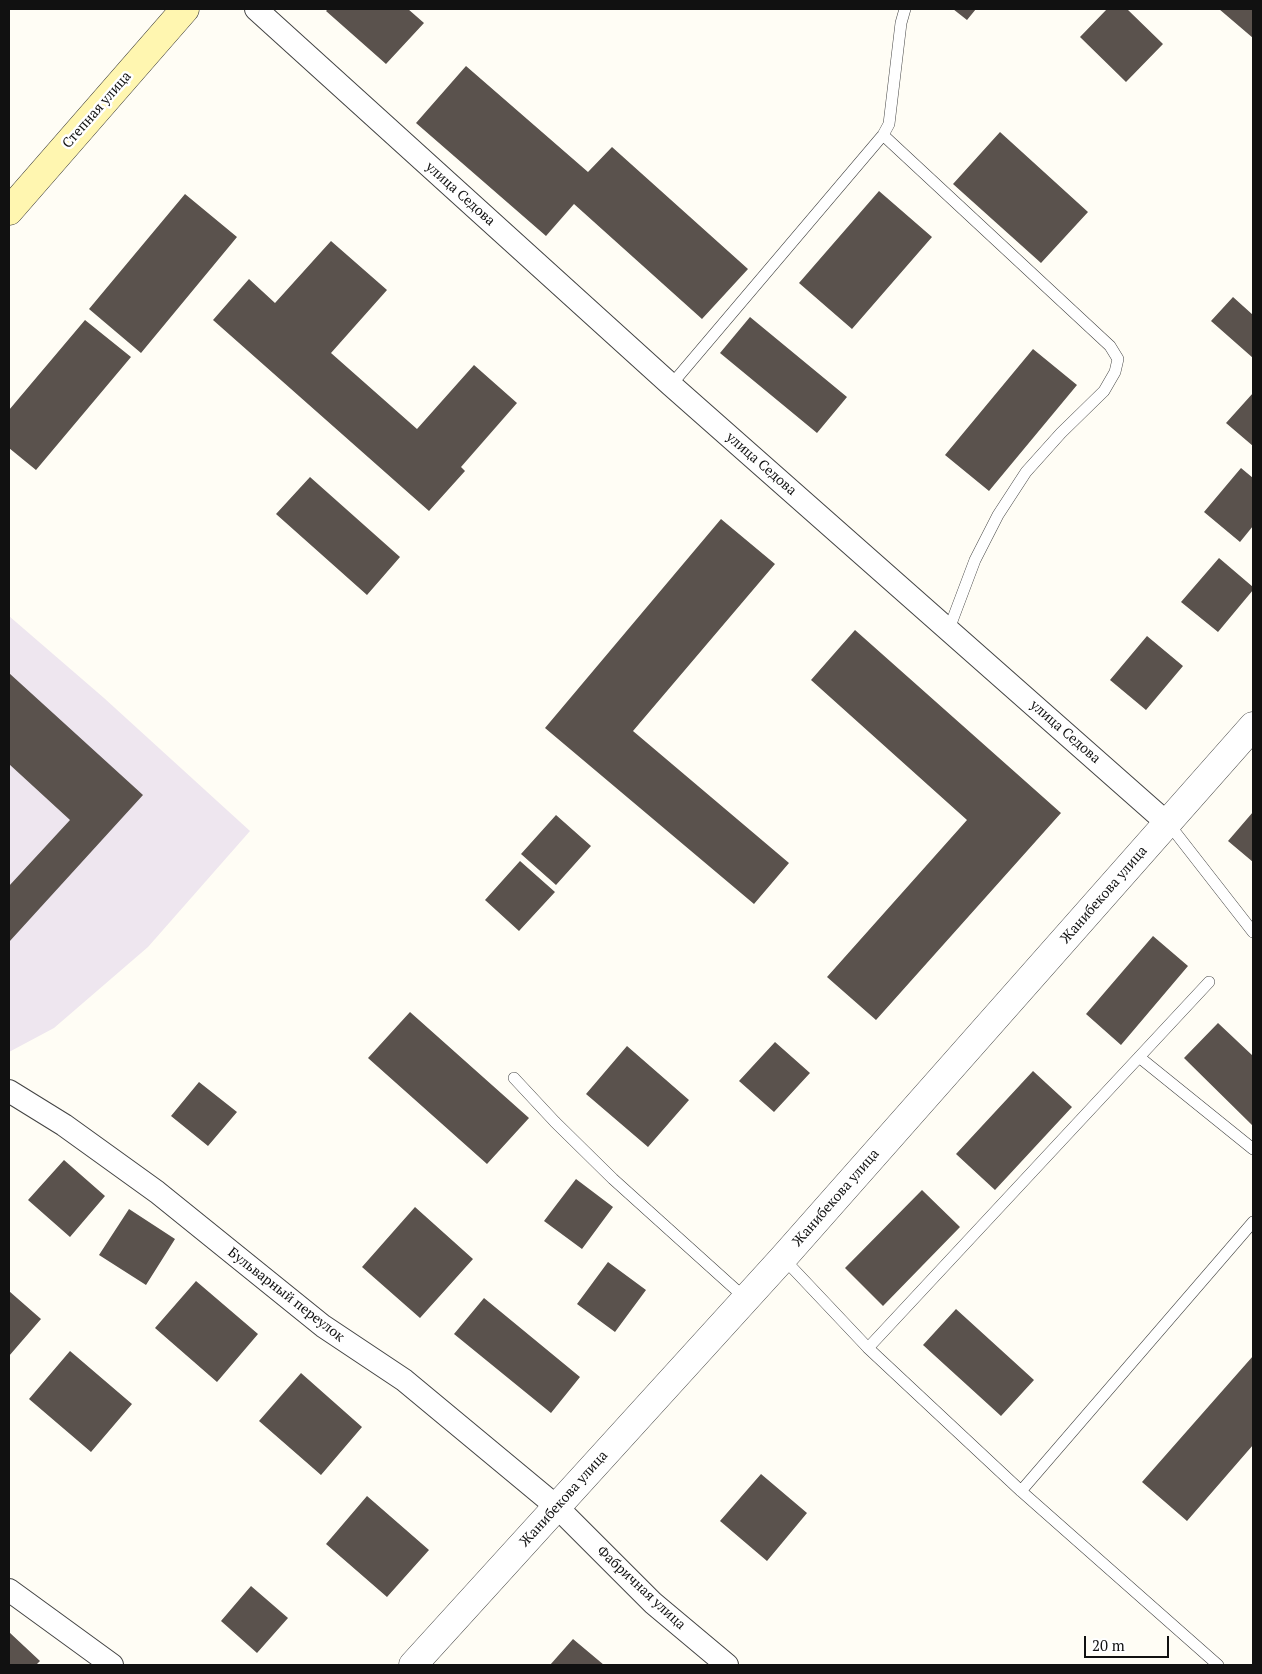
<!DOCTYPE html>
<html>
<head>
<meta charset="utf-8">
<style>
	body { margin:0 }
	#map { position:relative; width:1262px; height:1674px; overflow:hidden; background:#fffdf5; font-family:"PT Serif",serif }
	canvas { display:block }
	.frame { position:absolute; inset:0; border:10px solid #111; pointer-events:none }
	.scale { position:absolute; left:1084px; top:1636px; width:85px; height:22px; box-sizing:border-box; border:2px solid #111; border-top:0; padding-left:6px; font-size:15px; line-height:18px; white-space:nowrap; color:#111; -webkit-text-stroke:4px #fff; paint-order:stroke }
</style>
</head>
<body>
<div id="map">
<canvas width="1262" height="1674"></canvas>
<div class="frame"></div>
<div class="scale">20 m</div>
</div>
<script>
const ctx = document.querySelector('canvas').getContext('2d');
ctx.lineJoin = 'round';
function fill(path, color) {
  ctx.fillStyle = color;
  ctx.fill(path, 'evenodd');
}
function poly(rows) {
  const path = new Path2D();
  for (const r of rows) {
    path.moveTo(r[0], r[1]);
    for (let i = 2; i < r.length; i += 2) path.lineTo(r[i], r[i + 1]);
  }
  return path;
}
function strokePath(path, color, width, dash) {
  ctx.strokeStyle = color;
  ctx.lineWidth = width;
  ctx.lineCap = dash ? 'butt' : 'round';
  ctx.setLineDash(dash || []);
  ctx.stroke(path);
}
function drawText(font, color, halo, rows, align = 'center') {
  ctx.font = font + ' "PT Serif",serif';
  ctx.lineWidth = 5;
  ctx.setLineDash([]);
  ctx.textBaseline = 'middle';
  ctx.strokeStyle = halo;
  ctx.fillStyle = color;
  for (const [text, x, y, turn = 0] of rows) {
    ctx.save();
    ctx.translate(x, y);
    ctx.rotate((+turn || 0) * Math.PI / 180);
    ctx.textAlign = isNaN(turn) ? turn : align;
    if (halo) ctx.strokeText(text, 0, 0);
    ctx.fillText(text, 0, 0);
    ctx.restore();
  }
}
fill(poly([
	[9,616,104,698,250,831,148,947,54,1028,9,1052]
]), '#eee6ef');
fill(poly([
	[328,9,408,9,424,23,386,64,326,11],
	[953,9,976,9,967,20],
	[1107,9,1127,9,1163,44,1126,82,1080,37],
	[1219,9,1253,9,1253,38],
	[466,66,588,172,612,147,748,269,702,319,574,204,546,236,416,123],
	[1000,132,1088,212,1041,263,953,184],
	[879,191,932,237,852,329,799,283],
	[185,194,237,237,141,353,89,309],
	[331,241,387,290,331,353,417,429,474,365,517,403,461,467,465,471,429,511,213,320,249,279,275,303],
	[1233,297,1253,315,1253,358,1211,321],
	[750,317,847,397,817,433,720,353],
	[85,320,131,357,36,470,9,448,9,410],
	[1033,349,1077,385,989,491,945,455],
	[1253,393,1253,446,1226,423],
	[1241,468,1253,478,1253,526,1240,542,1204,512],
	[310,477,400,557,367,595,276,514],
	[721,519,775,564,633,731,789,863,754,904,545,728],
	[1219,558,1253,587,1253,590,1218,632,1181,602],
	[855,630,1061,813,876,1020,827,977,967,820,811,680],
	[1147,636,1183,666,1146,710,1110,680],
	[9,673,143,795,9,942,9,886,70,820,9,764],
	[1253,812,1253,862,1228,841],
	[556,815,591,846,556,885,521,854],
	[520,861,555,892,519,931,485,900],
	[1153,936,1188,966,1121,1045,1086,1014],
	[410,1012,529,1118,487,1164,368,1058],
	[1218,1023,1253,1056,1253,1126,1184,1058],
	[775,1042,810,1073,774,1112,739,1081],
	[627,1046,689,1100,648,1147,586,1094],
	[1033,1071,1072,1107,995,1190,956,1154],
	[199,1082,237,1112,208,1146,171,1116],
	[64,1160,105,1196,70,1237,28,1200],
	[576,1179,613,1207,582,1249,544,1221],
	[922,1190,960,1227,883,1306,845,1268],
	[415,1207,473,1259,420,1318,362,1267],
	[129,1209,175,1239,146,1285,99,1255],
	[608,1262,646,1290,615,1332,577,1304],
	[196,1281,258,1334,217,1382,155,1328],
	[9,1291,41,1319,9,1356],
	[484,1298,580,1377,551,1413,454,1334],
	[956,1309,1034,1380,1001,1416,923,1345],
	[70,1351,132,1404,91,1452,29,1399],
	[1253,1356,1253,1445,1187,1521,1142,1482],
	[301,1373,362,1427,321,1475,259,1421],
	[761,1474,807,1513,767,1561,720,1521],
	[367,1496,429,1550,387,1597,326,1544],
	[251,1586,288,1618,257,1653,221,1621],
	[9,1632,40,1661,36,1665,9,1665],
	[573,1639,604,1665,550,1665]
]), '#5a524d');
const service = poly([
	[883,135,1110,346,1118,359,1115,372,1104,391,1061,433,1026,472,998,515,975,560,949,629],
	[671,385,883,135,889,124,901,23,905,9],
	[1168,823,1253,932],
	[1139,1057,1253,1149],
	[514,1078,555,1122,613,1179,745,1298],
	[783,1258,868,1348,1021,1491,1218,1665],
	[868,1348,1209,982],
	[1021,1491,1253,1222]
]);
const minor = poly([
	[256,9,671,385,1167,823],
	[9,1091,64,1125,157,1192,323,1326,404,1380,557,1507,653,1603,727,1665],
	[9,1590,112,1665]
]);
const tertiary = poly([
	[413,1665,783,1258,1253,726]
]);
const secondary = poly([
	[9,211,185,9]
]);
strokePath(service, '#444', 12);
strokePath(minor, '#444', 24);
strokePath(tertiary, '#444', 29);
strokePath(secondary, '#333', 29);
strokePath(service, '#fff', 11);
strokePath(minor, '#fff', 22);
strokePath(tertiary, '#fff', 28);
strokePath(secondary, '#fff6b0', 28);
drawText('14px', '#111', '#fff', [
	["Степная улица",97,110,-49],
	["улица Седова",460,194,42],
	["улица Седова",761,464,41],
	["улица Седова",1065,732,41],
	["Жанибекова улица",1104,895,-49],
	["Жанибекова улица",836,1198,-49],
	["Бульварный переулок",286,1295,38],
	["Жанибекова улица",564,1499,-48],
	["Фабричная улица",641,1588,43]
]);
</script>
</body>
</html>
